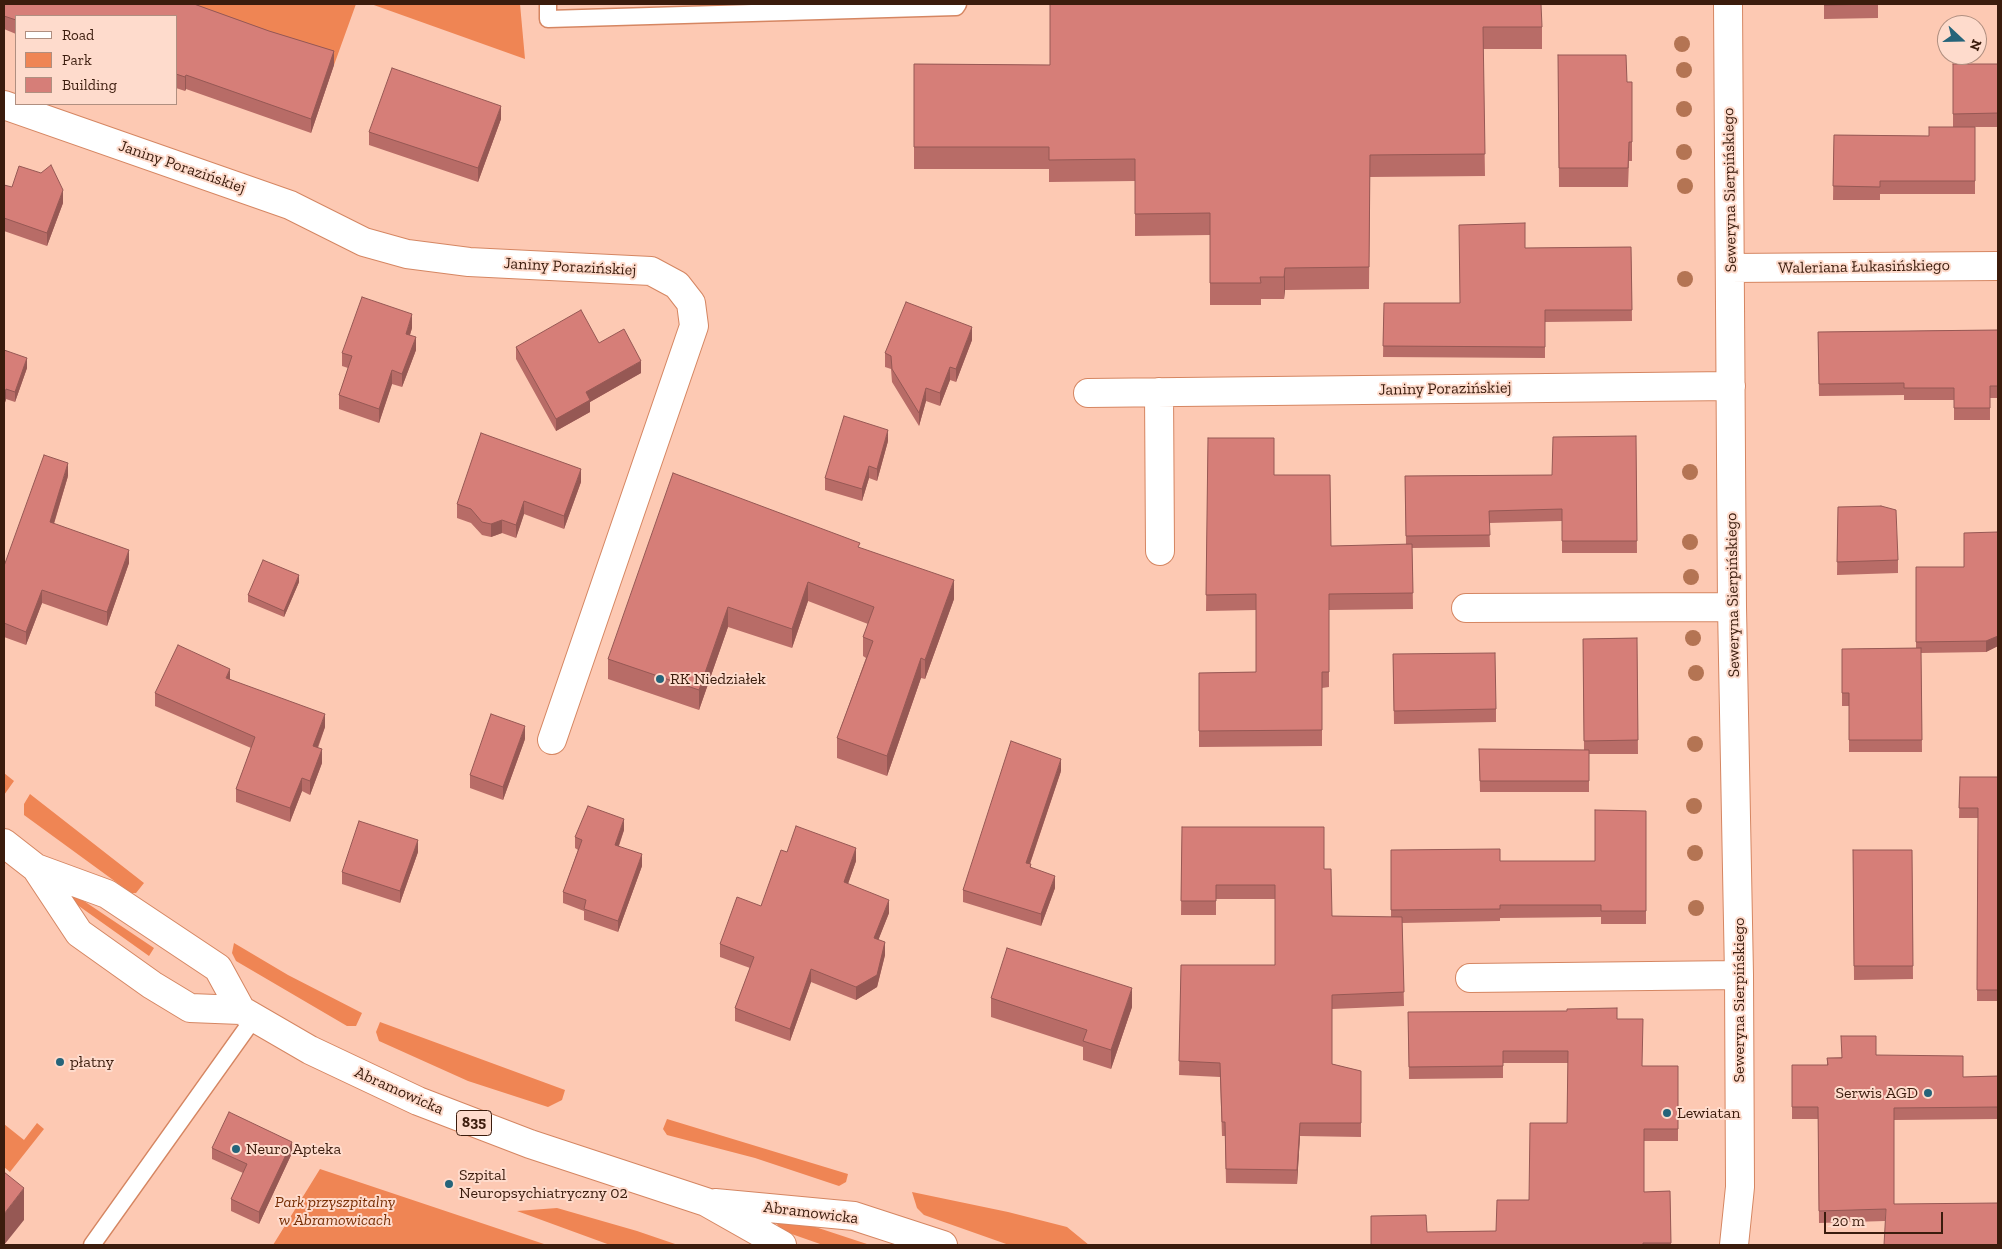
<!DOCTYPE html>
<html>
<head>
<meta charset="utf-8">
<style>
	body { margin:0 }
	#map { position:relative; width:2002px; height:1249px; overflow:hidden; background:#fdc9b3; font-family:"Zilla Slab",serif }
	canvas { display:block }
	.frame { position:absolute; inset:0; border:5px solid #3b1c0d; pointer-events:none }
	.legend { position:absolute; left:15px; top:15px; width:162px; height:90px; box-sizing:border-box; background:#fedbcc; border:1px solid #b08f80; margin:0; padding:6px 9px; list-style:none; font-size:15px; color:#3b1c0d }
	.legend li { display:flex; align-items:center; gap:10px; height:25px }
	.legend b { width:25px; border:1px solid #b08f80 }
	.north { position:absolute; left:1937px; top:15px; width:50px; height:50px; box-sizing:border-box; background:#fedbcc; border:1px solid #b08f80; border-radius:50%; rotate:111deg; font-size:14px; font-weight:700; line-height:20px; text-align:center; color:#3b1c0d }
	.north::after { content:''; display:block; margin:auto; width:18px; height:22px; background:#25647a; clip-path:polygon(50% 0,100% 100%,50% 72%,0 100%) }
	.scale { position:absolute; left:1824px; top:1212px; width:119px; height:22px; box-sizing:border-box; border:2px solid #3b1c0d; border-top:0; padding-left:6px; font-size:15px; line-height:18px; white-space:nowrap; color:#3b1c0d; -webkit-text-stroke:4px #fedbcc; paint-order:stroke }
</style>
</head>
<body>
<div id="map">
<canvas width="2002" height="1249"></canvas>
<div class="frame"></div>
<ul class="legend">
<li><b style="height:6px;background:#fff"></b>Road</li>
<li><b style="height:14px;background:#ef8554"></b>Park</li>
<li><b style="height:14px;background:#d67e78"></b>Building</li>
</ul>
<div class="north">N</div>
<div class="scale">20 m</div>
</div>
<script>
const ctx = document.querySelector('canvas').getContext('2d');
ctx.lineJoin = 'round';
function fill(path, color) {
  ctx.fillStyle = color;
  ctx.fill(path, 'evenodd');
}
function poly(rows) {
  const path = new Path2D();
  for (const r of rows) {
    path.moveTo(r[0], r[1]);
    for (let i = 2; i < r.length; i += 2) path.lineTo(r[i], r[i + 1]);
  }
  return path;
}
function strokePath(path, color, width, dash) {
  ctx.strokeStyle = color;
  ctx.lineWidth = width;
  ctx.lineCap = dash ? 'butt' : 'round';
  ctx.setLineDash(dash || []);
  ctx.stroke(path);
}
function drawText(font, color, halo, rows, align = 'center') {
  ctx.font = font + ' "Zilla Slab",serif';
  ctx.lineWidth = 4;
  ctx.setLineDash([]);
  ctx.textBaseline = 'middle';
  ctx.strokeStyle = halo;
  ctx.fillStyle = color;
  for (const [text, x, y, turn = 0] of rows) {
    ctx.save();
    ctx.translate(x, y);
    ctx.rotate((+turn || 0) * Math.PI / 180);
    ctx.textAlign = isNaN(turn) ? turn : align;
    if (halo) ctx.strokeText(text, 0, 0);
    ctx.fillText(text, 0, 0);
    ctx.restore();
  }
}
fill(poly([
	[153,4,356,4,334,65],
	[371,4,520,4,525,59],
	[4,773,14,781,4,795],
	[30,794,144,883,136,893,131,893,24,815,24,804],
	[66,889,154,948,149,956,62,894],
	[234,943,288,975,362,1013,356,1026,347,1026,236,961,232,953],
	[380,1022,565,1090,562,1100,548,1107,468,1081,379,1041,376,1032],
	[667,1119,848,1174,846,1182,839,1186,755,1158,667,1135,663,1129],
	[37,1123,44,1129,10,1172,4,1167,4,1124,24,1140],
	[320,1169,547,1245,273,1245],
	[912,1192,1008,1212,1067,1227,1089,1245,1009,1245,924,1215,917,1208],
	[557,1208,637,1231,678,1245,610,1245,517,1211],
	[788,1218,870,1245,823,1245,783,1231,775,1222]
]), '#ef8554');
const lane = poly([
	[548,4,548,19,956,7,958,4],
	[92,1245,254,1018]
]);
const street = poly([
	[1728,4,1732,607,1739,975,1740,1187,1734,1245],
	[4,105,290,205,364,242,407,254,469,262,651,271,677,285,691,303,694,326,552,740],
	[1730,268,1998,266],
	[1159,392,1160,551],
	[1088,393,1731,386],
	[1466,608,1732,607],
	[1470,978,1739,975]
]);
const primary = poly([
	[4,843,36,868,107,894,218,968,241,1010],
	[36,868,79,933,152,985,190,1008,241,1010,310,1050,418,1101,530,1144,706,1202,782,1245],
	[715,1203,854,1216,943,1245]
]);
strokePath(lane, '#d58662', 19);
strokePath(street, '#d58662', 30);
strokePath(primary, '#d58662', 30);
strokePath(lane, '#fff', 16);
strokePath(street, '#fff', 28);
strokePath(primary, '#fff', 28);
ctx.fillStyle = '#b47453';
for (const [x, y] of [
	[1682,44],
	[1684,70],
	[1684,109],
	[1684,152],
	[1685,186],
	[1685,279],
	[1690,472],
	[1690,542],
	[1691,577],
	[1693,638],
	[1696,673],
	[1695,744],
	[1694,806],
	[1695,853],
	[1696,908]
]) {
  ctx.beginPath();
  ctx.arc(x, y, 8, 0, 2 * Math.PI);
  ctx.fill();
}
fill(poly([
	[4,4,194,4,269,31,334,51,334,65,311,133,186,89,185,91,176,88,176,16,16,16,16,34,4,29],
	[1050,4,1542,27,1542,49,1483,49,1485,176,1370,177,1369,289,1285,290,1284,299,1261,299,1261,305,1210,305,1210,235,1135,236,1135,181,1049,182,1049,169,914,169,914,64,1050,65],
	[1824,4,1878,4,1878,18,1824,19],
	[1558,55,1627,82,1632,82,1632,161,1629,161,1628,187,1559,187],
	[1953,64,1998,64,1998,127,1957,127,1975,127,1975,194,1880,194,1880,200,1833,200,1834,135,1929,136,1953,127],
	[501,119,478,182,369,145,369,132],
	[4,185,63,203,47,246,4,231],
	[1631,247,1632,321,1545,322,1545,358,1383,357,1384,303,1460,303,1525,248],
	[412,328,410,335,416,350,402,387,392,384,379,423,339,409,339,395,348,368,342,366,342,353],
	[1998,330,1998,398,1990,398,1990,420,1954,420,1954,400,1904,400,1904,395,1819,396,1818,332],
	[972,340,956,382,950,380,940,406,926,401,919,426,892,382,891,369,885,367,885,353],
	[599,343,641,373,590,402,590,412,556,431,516,359,516,347],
	[4,350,27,368,15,402,6,399,4,406],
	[1636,436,1637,553,1562,553,1562,521,1489,523,1490,547,1412,548,1413,609,1329,610,1329,687,1322,688,1322,746,1199,747,1199,673,1256,672,1256,610,1206,611,1208,438,1274,475,1331,546,1406,545,1405,476,1552,475],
	[888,441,877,481,869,478,862,501,825,490,825,478],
	[68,476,54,524,129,563,107,626,42,603,26,645,4,637,4,566],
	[581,482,564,529,524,514,516,538,502,533,491,537,482,535,471,523,457,518,457,504],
	[1838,507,1898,560,1898,573,1837,575],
	[1998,532,1998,646,1986,652,1921,653,1922,752,1849,752,1849,706,1842,706,1842,649,1916,648,1916,567,1964,567],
	[860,548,954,599,925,679,921,678,887,776,837,758,837,738,866,658,863,656,863,637,868,624,808,601,792,648,728,627,699,710,608,679,608,659],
	[299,582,284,617,248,602,248,595],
	[1637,638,1638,754,1589,754,1589,792,1480,792,1479,749,1584,750,1583,639],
	[1393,654,1496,709,1496,722,1394,724],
	[230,679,325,727,318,748,322,763,310,795,302,791,290,822,236,802,236,789,251,748,155,706,155,693],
	[525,739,503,800,470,788,470,775],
	[1061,771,1030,864,1031,867,1055,888,1041,926,963,902,963,890],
	[1960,777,1998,777,1998,1001,1977,1001,1978,818,1959,818],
	[1646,811,1646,924,1601,924,1601,917,1500,918,1500,921,1402,923,1404,1006,1332,1009,1332,1064,1361,1071,1361,1137,1300,1136,1297,1184,1226,1183,1225,1136,1222,1136,1220,1077,1179,1075,1181,965,1275,965,1275,899,1216,899,1216,915,1181,915,1182,827,1324,869,1332,916,1391,917,1391,850,1500,861,1595,861],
	[624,830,619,846,642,866,618,932,584,920,584,911,563,903,563,892,578,850,575,848,575,837],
	[1853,850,1912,850,1913,979,1854,980],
	[418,852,400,903,342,884,342,872],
	[787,852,856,861,848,884,889,913,878,940,885,955,877,987,856,1000,811,982,790,1041,735,1021,735,1008,750,968,720,957,720,944,761,906],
	[991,998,1132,1007,1111,1069,1083,1060,1083,1047,991,1017],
	[1408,1012,1617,1019,1642,1066,1678,1066,1678,1141,1644,1141,1644,1192,1670,1191,1671,1245,1371,1245,1427,1232,1496,1231,1529,1200,1567,1123,1568,1063,1503,1063,1503,1078,1409,1079],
	[1876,1055,1963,1077,1998,1076,1998,1119,1894,1120,1885,1221,1819,1223,1818,1119,1792,1119,1792,1065,1827,1065,1827,1058],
	[212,1148,292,1153,259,1224,231,1211,231,1199,243,1173,212,1159]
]), '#b86c67');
fill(poly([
	[334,51,334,65,311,133,311,119],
	[186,75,186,89,185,91,185,77],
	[501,106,501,119,478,182,478,168],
	[63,190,63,203,47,246,47,233],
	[1285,268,1285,290,1284,299,1284,277],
	[412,314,412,328,406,347,406,334],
	[972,327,972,340,956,382,956,369],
	[416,337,416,350,402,387,402,374],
	[27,358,27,368,15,402,15,392],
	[641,361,641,373,590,402,590,412,556,431,556,419,586,392],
	[950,367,950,380,940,406,940,393],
	[392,370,392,384,379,423,379,409],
	[926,388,926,401,919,426,919,413],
	[6,389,6,399,4,406,4,396],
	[888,430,888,441,877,481,877,469],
	[68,463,68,476,50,536,50,522],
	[869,466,869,478,862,501,862,489],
	[581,469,581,482,564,529,564,516],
	[524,501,524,514,516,538,516,525],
	[502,520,502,533,491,537,491,524],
	[129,550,129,563,107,626,107,612],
	[299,575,299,582,284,617,284,611],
	[954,580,954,599,925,679,925,660],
	[808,582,808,601,792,648,792,629],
	[42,590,42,603,26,645,26,632],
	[728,607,728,627,699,710,699,690],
	[1998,636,1998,646,1986,652,1986,641],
	[921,658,921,678,887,776,887,756],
	[230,669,230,682,226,678],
	[325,714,325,727,313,759,313,746],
	[525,726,525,739,503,800,503,787],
	[322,749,322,763,310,795,310,781],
	[1061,759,1061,771,1026,875,1026,863],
	[302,778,302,791,290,822,290,808],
	[624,819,624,830,615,856,615,845],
	[418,840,418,852,400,903,400,891],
	[856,848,856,861,844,895,844,882],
	[642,854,642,866,618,932,618,921],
	[1055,876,1055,888,1041,926,1041,914],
	[889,900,889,913,874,951,874,938],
	[885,942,885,955,877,987,856,1000,856,987],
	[811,969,811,982,790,1041,790,1029],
	[1132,988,1132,1007,1111,1069,1111,1050],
	[1300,1123,1300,1136,1297,1184,1297,1170],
	[292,1142,292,1153,259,1224,259,1212],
	[24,1188,24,1220,4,1245,4,1214]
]), '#965854');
const building = poly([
	[4,4,194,4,269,31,334,51,311,119,186,75,185,77,176,74,176,16,16,16,16,20,4,16,4,4],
	[1050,4,1541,4,1542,27,1483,27,1485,154,1370,155,1369,267,1285,268,1284,277,1260,277,1261,283,1210,283,1210,213,1135,214,1135,159,1049,160,1049,147,914,147,914,64,1050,65,1050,4],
	[1824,4,1878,4,1824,5,1824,4],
	[1558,55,1626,55,1627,82,1632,82,1632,142,1629,142,1628,168,1559,168,1558,55],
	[1953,64,1998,64,1998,113,1953,114,1953,64],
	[392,68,501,106,478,168,369,132,392,68],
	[1929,127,1975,127,1975,181,1880,181,1880,187,1833,186,1834,135,1929,136,1929,127],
	[51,165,63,190,47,233,4,218,4,185,12,187,19,166,41,173,51,165],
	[1525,223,1525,248,1631,247,1632,310,1545,310,1545,347,1383,346,1384,303,1460,303,1459,225,1525,223],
	[362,297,412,314,406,334,416,337,402,374,392,370,379,409,339,395,352,356,342,353,362,297],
	[906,302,972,327,956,369,950,367,940,393,926,388,919,413,892,369,891,356,885,353,906,302],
	[581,310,599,343,624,329,641,361,586,392,590,400,556,419,516,347,581,310],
	[1998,330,1998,386,1990,386,1990,408,1954,408,1954,388,1904,388,1904,383,1819,384,1818,332,1998,330],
	[4,350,27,358,15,392,6,389,4,396,4,350],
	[844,416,888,430,877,469,869,466,862,489,825,478,844,416],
	[481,433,581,469,564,516,524,501,516,525,502,520,491,524,482,522,471,509,457,504,481,433],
	[1636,436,1637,541,1562,541,1562,509,1489,511,1490,535,1406,536,1405,476,1552,475,1553,437,1636,436],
	[1208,438,1274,438,1274,475,1330,475,1331,546,1412,544,1413,593,1329,594,1329,672,1322,672,1322,730,1199,731,1199,673,1256,672,1256,594,1206,595,1208,438],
	[44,455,68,463,50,522,129,550,107,612,42,590,26,632,4,623,4,566,44,455],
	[673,473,860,543,858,547,954,580,925,660,921,658,887,756,837,738,873,641,863,637,874,607,808,582,792,629,728,607,699,690,608,659,673,473],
	[1881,506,1896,510,1898,560,1837,562,1838,507,1881,506],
	[1998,532,1998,636,1986,641,1916,642,1916,567,1964,567,1964,533,1998,532],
	[263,560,299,575,284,611,248,595,263,560],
	[1637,638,1638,740,1584,741,1583,639,1637,638],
	[178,645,230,669,226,678,325,714,313,746,322,749,310,781,302,778,290,808,236,789,255,737,155,693,178,645],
	[1921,648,1922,740,1849,740,1849,693,1842,693,1842,649,1921,648],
	[1495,653,1496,709,1394,711,1393,654,1495,653],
	[491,714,525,726,503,787,470,775,491,714],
	[1011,741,1061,759,1026,863,1031,864,1030,867,1055,876,1041,914,963,890,1011,741],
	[1479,749,1589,750,1589,781,1480,781,1479,749],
	[1960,777,1998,777,1998,990,1977,990,1978,808,1959,808,1960,777],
	[588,806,624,819,615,845,642,854,618,921,584,909,586,900,563,892,582,840,575,837,588,806],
	[1595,810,1646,811,1646,911,1601,911,1601,905,1500,905,1500,909,1391,910,1391,850,1500,849,1500,861,1595,861,1595,810],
	[359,821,418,840,400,891,342,872,359,821],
	[796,826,856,848,844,882,889,900,874,938,885,942,877,975,856,987,811,969,790,1029,735,1008,754,957,720,944,737,897,761,906,781,850,787,852,796,826],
	[1182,827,1324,827,1324,869,1331,869,1332,916,1402,917,1404,992,1332,995,1332,1064,1361,1071,1361,1123,1300,1123,1297,1170,1226,1169,1225,1122,1222,1122,1220,1063,1179,1061,1181,965,1275,965,1275,885,1216,885,1216,901,1181,901,1182,827],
	[1853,850,1912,850,1913,966,1854,966,1853,850],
	[1007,948,1132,988,1111,1050,1083,1041,1087,1030,991,998,1007,948],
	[1617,1008,1617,1019,1643,1019,1642,1066,1678,1066,1678,1129,1644,1129,1644,1192,1670,1191,1671,1243,1643,1243,1643,1245,1371,1245,1371,1216,1426,1215,1427,1232,1496,1231,1497,1200,1529,1200,1530,1123,1567,1123,1568,1051,1503,1051,1503,1066,1409,1067,1408,1012,1567,1011,1567,1009,1617,1008],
	[1841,1036,1876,1036,1876,1055,1963,1056,1963,1077,1998,1076,1998,1107,1894,1108,1894,1204,1998,1203,1998,1245,1884,1245,1886,1209,1819,1211,1818,1107,1792,1107,1792,1065,1828,1065,1827,1058,1842,1058,1841,1036],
	[229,1112,292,1142,259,1212,231,1199,247,1164,212,1148,229,1112],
	[4,1172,24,1188,4,1214,4,1172]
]);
fill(building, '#d67e78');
strokePath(building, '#965854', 1);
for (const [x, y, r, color] of [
	[660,679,5,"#25647a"],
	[60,1062,5,"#25647a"],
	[1928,1093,5,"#25647a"],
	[1667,1113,5,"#25647a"],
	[236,1149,5,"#25647a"],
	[449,1184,5,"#25647a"]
]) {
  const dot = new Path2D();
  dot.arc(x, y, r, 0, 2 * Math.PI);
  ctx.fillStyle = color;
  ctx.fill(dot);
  strokePath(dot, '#fedbcc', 2);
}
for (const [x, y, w] of [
	[474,1123,35]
]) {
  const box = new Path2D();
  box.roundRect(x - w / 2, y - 12.5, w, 25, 4);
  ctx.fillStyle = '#fedbcc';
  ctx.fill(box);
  strokePath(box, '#3b1c0d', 1);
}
drawText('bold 15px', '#3b1c0d', null, [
	["835",474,1123]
]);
drawText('16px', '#3b1c0d', '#fedbcc', [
	["Janiny Porazińskiej",182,167,19],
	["Seweryna Sierpińskiego",1730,190,-91],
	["Janiny Porazińskiej",570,267,3],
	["Waleriana Łukasińskiego",1864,267,-1],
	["Janiny Porazińskiej",1445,389,-1],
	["Seweryna Sierpińskiego",1733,595,-91],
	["Seweryna Sierpińskiego",1739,1000,-90],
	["Abramowicka",399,1091,24],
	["Abramowicka",811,1213,7]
]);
drawText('16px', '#3b1c0d', '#fedbcc', [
	["RK Niedziałek",670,679],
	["płatny",70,1062],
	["Serwis AGD",1918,1093,"right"],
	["Lewiatan",1677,1113],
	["Neuro Apteka",246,1149],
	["Szpital",459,1175],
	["Neuropsychiatryczny 02",459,1193]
], 'left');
drawText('italic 16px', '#782f05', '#fedbcc', [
	["Park przyszpitalny",335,1202],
	["w Abramowicach",335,1220]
]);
</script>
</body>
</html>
